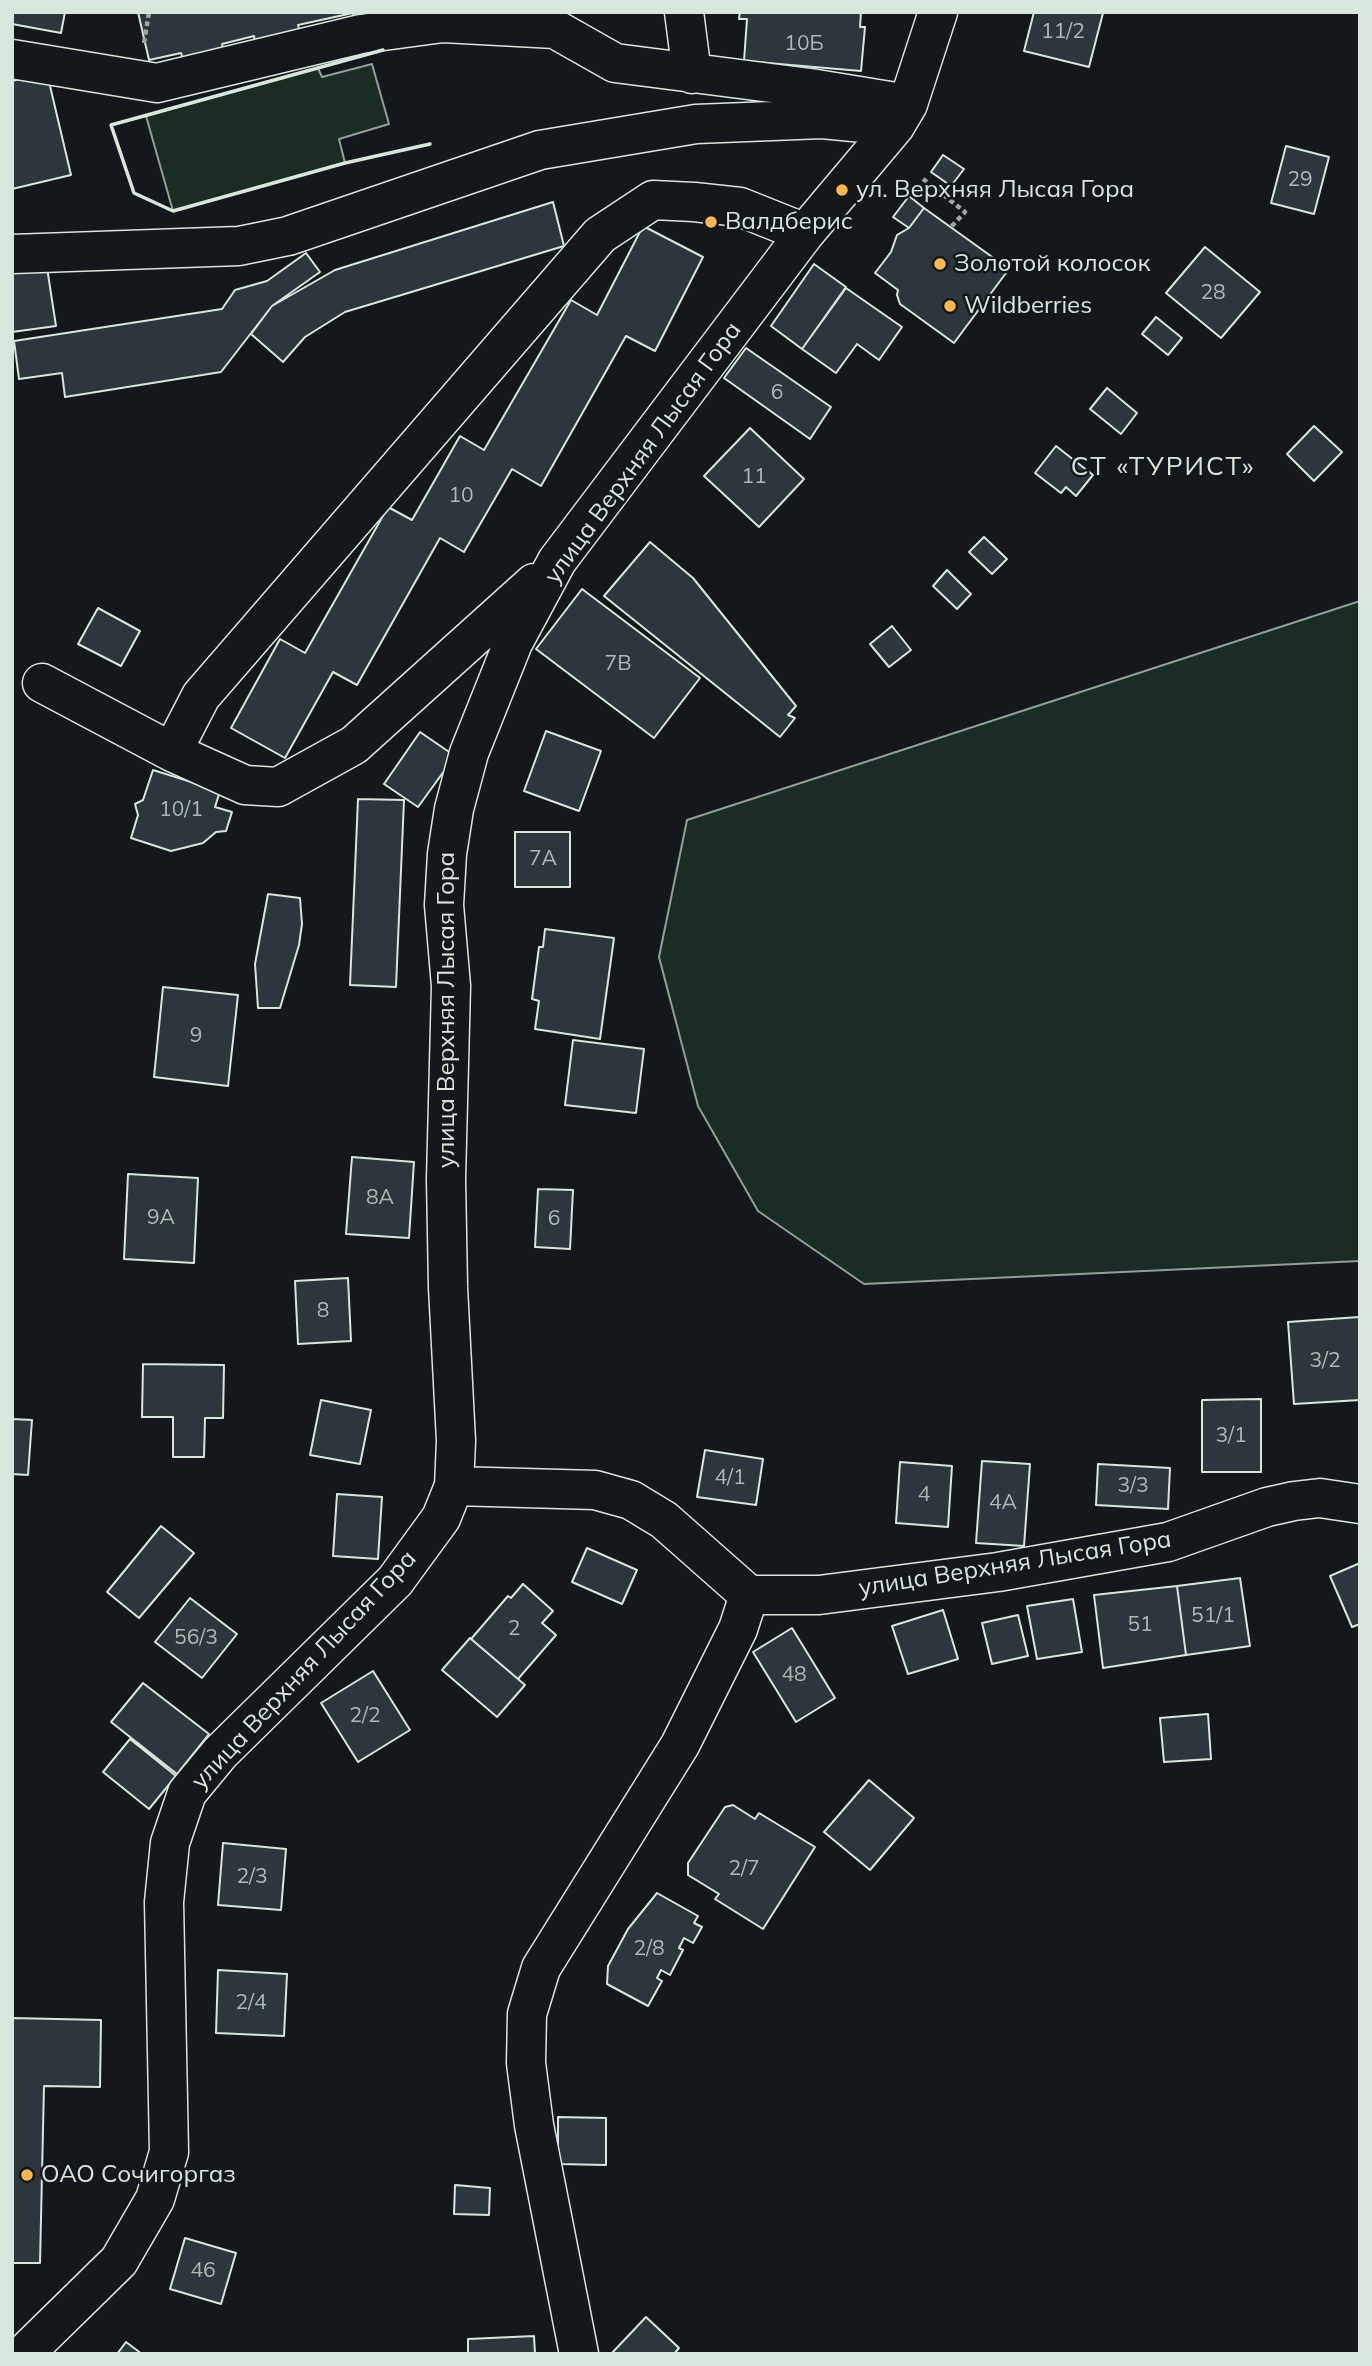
<!DOCTYPE html>
<html>
<head>
<meta charset="utf-8">
<style>
	body { margin:0 }
	#map { position:relative; width:1372px; height:2366px; overflow:hidden; background:#14181c; font-family:Mulish,sans-serif }
	canvas { display:block }
	.frame { position:absolute; inset:0; border:14px solid #d8e6dc; pointer-events:none }
</style>
</head>
<body>
<div id="map">
<canvas width="1372" height="2366"></canvas>
<div class="frame"></div>
</div>
<script>
const ctx = document.querySelector('canvas').getContext('2d');
ctx.lineJoin = 'round';
function fill(path, color) {
  ctx.fillStyle = color;
  ctx.fill(path, 'evenodd');
}
function poly(rows) {
  const path = new Path2D();
  for (const r of rows) {
    path.moveTo(r[0], r[1]);
    for (let i = 2; i < r.length; i += 2) path.lineTo(r[i], r[i + 1]);
  }
  return path;
}
function strokePath(path, color, width, dash) {
  ctx.strokeStyle = color;
  ctx.lineWidth = width;
  ctx.lineCap = dash ? 'butt' : 'round';
  ctx.setLineDash(dash || []);
  ctx.stroke(path);
}
function drawText(font, color, halo, rows, align = 'center') {
  ctx.font = font + ' Mulish,sans-serif';
  ctx.lineWidth = 5;
  ctx.setLineDash([]);
  ctx.textBaseline = 'middle';
  ctx.strokeStyle = halo;
  ctx.fillStyle = color;
  for (const [text, x, y, turn = 0] of rows) {
    ctx.save();
    ctx.translate(x, y);
    ctx.rotate((+turn || 0) * Math.PI / 180);
    ctx.textAlign = isNaN(turn) ? turn : align;
    if (halo) ctx.strokeText(text, 0, 0);
    ctx.fillText(text, 0, 0);
    ctx.restore();
  }
}
const green = poly([
	[372,64,389,124,339,139,345,163,173,211,146,116,318,68,322,77,372,64],
	[1360,601,1360,1261,864,1284,758,1211,698,1106,659,957,687,820,1360,601]
]);
fill(green, '#1a2d24');
strokePath(green, '#939e99', 2);
const building = poly([
	[12,12,65,12,61,33,12,24,12,12],
	[138,12,373,12,374,17,354,21,353,13,298,25,301,36,256,47,254,36,222,44,224,53,184,62,181,53,149,60,138,12],
	[740,12,861,12,860,27,865,27,861,71,744,61,747,19,739,19,740,12],
	[1034,12,1103,13,1089,67,1024,51,1034,12],
	[47,73,71,175,12,189,12,81,47,73],
	[1286,146,1329,157,1314,214,1271,203,1286,146],
	[943,155,964,169,951,186,931,172,943,155],
	[909,196,924,208,909,228,893,217,909,196],
	[553,202,564,246,345,312,305,337,283,362,251,334,272,306,335,270,553,202],
	[924,208,1009,269,954,343,900,304,897,295,898,290,875,273,891,252,897,235,909,228,924,208],
	[643,226,703,257,655,351,626,336,541,486,512,469,464,552,440,538,357,685,333,672,285,758,231,728,280,639,305,653,388,507,412,520,460,436,484,450,571,300,597,315,643,226],
	[1205,247,1260,292,1221,338,1166,293,1205,247],
	[306,253,320,272,272,306,221,372,65,397,62,373,19,379,14,341,222,309,235,290,267,281,306,253],
	[46,261,56,326,12,332,12,266,46,261],
	[814,264,846,287,802,349,771,326,814,264],
	[846,288,902,327,879,360,857,344,836,373,802,349,846,288],
	[1156,317,1182,338,1168,355,1142,334,1156,317],
	[746,348,831,407,810,439,724,378,746,348],
	[1107,388,1137,413,1121,434,1090,409,1107,388],
	[1314,426,1342,452,1314,481,1287,454,1314,426],
	[750,428,804,479,759,527,704,476,750,428],
	[1056,446,1093,475,1076,496,1066,487,1061,493,1035,473,1056,446],
	[984,537,1007,559,992,574,969,552,984,537],
	[650,542,693,578,796,706,788,715,795,718,780,737,604,596,650,542],
	[947,570,971,594,957,609,933,586,947,570],
	[582,589,700,678,654,738,536,649,582,589],
	[98,608,140,631,121,666,78,644,98,608],
	[892,626,911,650,889,667,870,644,892,626],
	[546,731,601,751,579,811,524,791,546,731],
	[420,732,455,756,418,807,384,784,420,732],
	[153,770,220,791,215,807,232,812,226,831,216,832,203,843,171,851,131,838,138,815,135,804,143,800,153,770],
	[358,799,404,800,396,987,350,985,358,799],
	[515,832,570,832,570,887,515,887,515,832],
	[268,894,300,898,302,924,299,945,280,1008,258,1008,255,964,268,894],
	[545,929,614,938,600,1039,535,1029,539,1001,532,999,539,947,543,947,545,929],
	[163,987,238,995,228,1086,154,1077,163,987],
	[573,1040,644,1049,636,1113,565,1105,573,1040],
	[352,1157,414,1162,409,1238,346,1234,352,1157],
	[128,1174,198,1178,194,1263,124,1259,128,1174],
	[538,1189,573,1190,570,1249,535,1247,538,1189],
	[348,1278,351,1341,298,1344,295,1281,348,1278],
	[1359,1317,1360,1400,1294,1404,1288,1322,1359,1317],
	[143,1364,224,1365,223,1418,205,1418,204,1457,173,1457,173,1417,142,1417,143,1364],
	[1261,1399,1261,1472,1202,1472,1202,1400,1261,1399],
	[321,1400,371,1410,360,1464,310,1455,321,1400],
	[12,1419,32,1420,28,1475,12,1474,12,1419],
	[705,1450,763,1459,756,1505,697,1497,705,1450],
	[982,1461,1030,1464,1024,1546,976,1543,982,1461],
	[900,1462,952,1466,948,1527,896,1523,900,1462],
	[1098,1464,1170,1468,1168,1509,1096,1505,1098,1464],
	[337,1494,382,1497,378,1559,333,1556,337,1494],
	[161,1526,194,1553,139,1618,107,1592,161,1526],
	[587,1548,637,1570,622,1604,572,1582,587,1548],
	[1360,1563,1360,1624,1352,1627,1330,1576,1360,1563],
	[1240,1578,1250,1646,1186,1655,1177,1586,1240,1578],
	[523,1584,553,1611,542,1623,556,1635,518,1679,471,1639,508,1596,511,1598,523,1584],
	[1177,1586,1186,1655,1103,1668,1094,1595,1177,1586],
	[190,1598,237,1634,202,1678,155,1642,190,1598],
	[1073,1599,1082,1652,1037,1659,1027,1606,1073,1599],
	[943,1610,958,1659,908,1674,892,1626,943,1610],
	[1018,1615,1028,1656,992,1664,982,1623,1018,1615],
	[792,1628,835,1698,796,1722,753,1652,792,1628],
	[470,1638,525,1685,497,1717,442,1670,470,1638],
	[373,1671,410,1730,358,1762,321,1703,373,1671],
	[143,1683,209,1734,177,1774,111,1722,143,1683],
	[1208,1714,1211,1759,1164,1762,1160,1718,1208,1714],
	[130,1739,176,1776,149,1809,103,1772,130,1739],
	[869,1780,914,1818,870,1870,824,1832,869,1780],
	[733,1805,755,1819,759,1813,815,1847,763,1929,715,1899,719,1894,688,1875,688,1863,725,1807,733,1805],
	[223,1843,286,1849,281,1910,218,1905,223,1843],
	[657,1893,698,1916,694,1923,702,1927,693,1943,684,1938,679,1948,683,1950,670,1975,661,1970,657,1978,662,1981,648,2006,607,1984,608,1966,628,1929,657,1893],
	[218,1970,287,1974,284,2036,216,2033,218,1970],
	[12,2018,101,2020,100,2087,44,2086,40,2263,12,2263,12,2018],
	[558,2117,606,2118,606,2165,558,2164,558,2117],
	[455,2185,490,2188,489,2215,454,2214,455,2185],
	[185,2238,236,2253,221,2304,170,2289,185,2238],
	[646,2317,679,2348,674,2354,611,2354,646,2317],
	[534,2336,535,2354,468,2354,468,2339,534,2336],
	[126,2342,142,2354,117,2354,126,2342]
]);
fill(building, '#2c363c');
strokePath(building, '#d8e6dc', 2);
const minor = poly([
	[684,12,692,74],
	[12,59,157,83,361,34,443,23,555,29,615,63,810,88,908,104],
	[12,254,239,246,288,236,540,150,696,124,822,119,895,126],
	[42,683,172,752,245,785,278,787,354,745,534,583],
	[172,752,201,696,600,235,653,200,694,202,740,207,805,233],
	[454,1486,595,1490,631,1500,664,1520,749,1595,819,1595,998,1572,1168,1542,1267,1507,1294,1501,1320,1498,1360,1504],
	[24,2354,119,2261,155,2199,169,2152,164,1902,170,1843,187,1793,220,1753,395,1581,441,1518,454,1486,456,1441,448,1287,446,1179,451,986,444,905,447,854,454,809,469,753,513,643,557,561,805,233,895,126,908,104,938,12],
	[579,2354,534,2125,526,2063,527,2014,541,1968,680,1745,738,1629,749,1595]
]);
strokePath(minor, '#d8e6dc', 41);
strokePath(poly([
	[144,43,149,12],
	[923,179,965,212,951,227]
]), '#9da8a2', 4.5, [5, 3.5]);
strokePath(minor, '#14181c', 38);
strokePath(poly([
	[383,50,111,125,134,193,173,211,345,163,430,144]
]), '#d8e6dc', 3.5);
for (const [x, y, r, color] of [
	[842,190,7,"#ffb74d"],
	[711,222,7,"#ffb74d"],
	[940,264,7,"#ffb74d"],
	[950,306,7,"#ffb74d"],
	[27,2175,7,"#ffb74d"]
]) {
  const dot = new Path2D();
  dot.arc(x, y, r, 0, 2 * Math.PI);
  ctx.fillStyle = color;
  ctx.fill(dot);
  strokePath(dot, '#14181c', 2.5);
}
drawText('21px', '#adbab4', null, [
	["11/2",1063,32],
	["10Б",804,44],
	["29",1300,180],
	["28",1213,293],
	["6",777,393],
	["11",754,477],
	["10",461,496],
	["7В",618,664],
	["10/1",181,810],
	["7А",543,859],
	["9",196,1036],
	["8А",380,1198],
	["9А",161,1218],
	["6",554,1219],
	["8",323,1311],
	["3/2",1325,1361],
	["3/1",1231,1436],
	["4/1",730,1478],
	["3/3",1133,1486],
	["4",924,1495],
	["4А",1003,1503],
	["51/1",1213,1616],
	["51",1140,1625],
	["2",514,1629],
	["56/3",196,1638],
	["48",794,1675],
	["2/2",365,1716],
	["2/7",744,1869],
	["2/3",252,1877],
	["2/8",649,1949],
	["2/4",251,2003],
	["46",203,2271]
]);
drawText('24px', '#d8e6dc', '#14181c', [
	["ул. Верхняя Лысая Гора",856,190],
	["Валдберис",725,222],
	["Золотой колосок",954,264],
	["Wildberries",964,306],
	["ОАО Сочигоргаз",41,2175]
], 'left');
drawText('24px', '#d8e6dc', '#14181c', [
	["улица Верхняя Лысая Гора",643,453,-54],
	["улица Верхняя Лысая Гора",447,1010,-90],
	["улица Верхняя Лысая Гора",1015,1564,-9],
	["улица Верхняя Лысая Гора",304,1670,-47]
]);
ctx.letterSpacing = '2px';
drawText('26px', '#d8e6dc', '#14181c', [
	["СТ «ТУРИСТ»",1163,467]
]);
ctx.letterSpacing = '0px';
</script>
</body>
</html>
